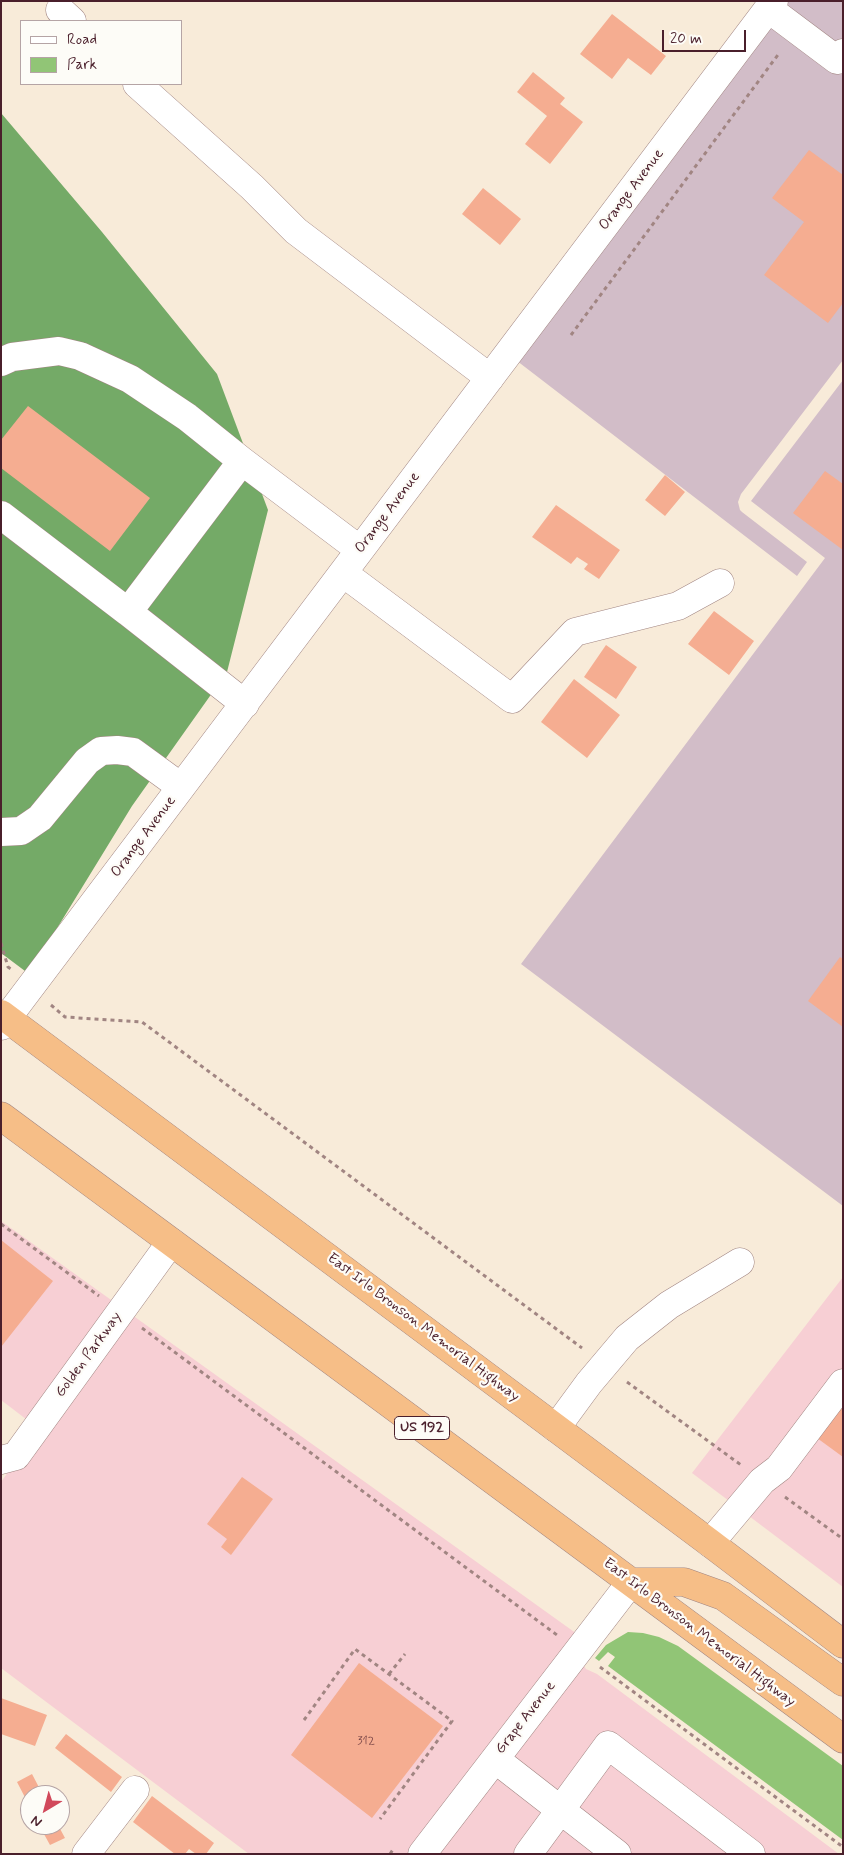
<!DOCTYPE html>
<html>
<head>
<meta charset="utf-8">
<style>
	body { margin:0 }
	#map { position:relative; width:844px; height:1855px; overflow:hidden; background:#f8ebd9; font-family:Mynerve,sans-serif }
	canvas { display:block }
	.frame { position:absolute; inset:0; border:2px solid #4a1f2b; pointer-events:none }
	.legend { position:absolute; left:20px; top:20px; width:162px; height:65px; box-sizing:border-box; background:#fdfcf7; border:1px solid #b5a4a5; margin:0; padding:6px 9px; list-style:none; font-size:15px; color:#4a1f2b }
	.legend li { display:flex; align-items:center; gap:10px; height:25px }
	.legend b { width:25px; border:1px solid #b5a4a5 }
	.north { position:absolute; left:20px; top:1785px; width:50px; height:50px; box-sizing:border-box; background:#fdfcf7; border:1px solid #b5a4a5; border-radius:50%; rotate:217deg; font-size:14px; font-weight:700; line-height:20px; text-align:center; color:#4a1f2b }
	.north::after { content:''; display:block; margin:auto; width:18px; height:22px; background:#d1495b; clip-path:polygon(50% 0,100% 100%,50% 72%,0 100%) }
	.scale { position:absolute; left:662px; top:30px; width:84px; height:22px; box-sizing:border-box; border:2px solid #4a1f2b; border-top:0; padding-left:6px; font-size:15px; line-height:18px; white-space:nowrap; color:#4a1f2b; -webkit-text-stroke:4px #fdfcf7; paint-order:stroke }
</style>
</head>
<body>
<div id="map">
<canvas width="844" height="1855"></canvas>
<div class="frame"></div>
<ul class="legend">
<li><b style="height:6px;background:#fff"></b>Road</li>
<li><b style="height:14px;background:#91c576"></b>Park</li>
</ul>
<div class="north">N</div>
<div class="scale">20 m</div>
</div>
<script>
const ctx = document.querySelector('canvas').getContext('2d');
ctx.lineJoin = 'round';
function fill(path, color) {
  ctx.fillStyle = color;
  ctx.fill(path, 'evenodd');
}
function poly(rows) {
  const path = new Path2D();
  for (const r of rows) {
    path.moveTo(r[0], r[1]);
    for (let i = 2; i < r.length; i += 2) path.lineTo(r[i], r[i + 1]);
  }
  return path;
}
function strokePath(path, color, width, dash) {
  ctx.strokeStyle = color;
  ctx.lineWidth = width;
  ctx.lineCap = dash ? 'butt' : 'round';
  ctx.setLineDash(dash || []);
  ctx.stroke(path);
}
function drawText(font, color, halo, rows, align = 'center') {
  ctx.font = font + ' Mynerve,sans-serif';
  ctx.lineWidth = 4.5;
  ctx.setLineDash([]);
  ctx.textBaseline = 'middle';
  ctx.strokeStyle = halo;
  ctx.fillStyle = color;
  for (const [text, x, y, turn = 0] of rows) {
    ctx.save();
    ctx.translate(x, y);
    ctx.rotate((+turn || 0) * Math.PI / 180);
    ctx.textAlign = isNaN(turn) ? turn : align;
    if (halo) ctx.strokeText(text, 0, 0);
    ctx.fillText(text, 0, 0);
    ctx.restore();
  }
}
fill(poly([
	[1,1221,591,1644,584,1666,586,1669,597,1674,839,1854,249,1854,1,1668,1,1482,39,1429,1,1400],
	[843,1277,843,1587,692,1473]
]), '#f7cfd4');
fill(poly([
	[765,1,843,1,843,360,741,494,738,502,740,510,742,512,807,562,797,576,508,354],
	[843,380,843,1206,521,964,825,558,751,501]
]), '#d2bdc8');
fill(poly([
	[628,1632,643,1633,659,1637,678,1646,843,1766,843,1840,608,1666,615,1657,608,1652,599,1661,595,1658,606,1645]
]), '#91c576');
fill(poly([
	[1,113,102,232,217,374,268,510,227,672,132,806,29,974,1,953]
]), '#74aa67');
fill(poly([
	[612,14,666,56,651,75,628,58,612,79,580,54],
	[533,72,565,98,560,104,583,122,550,164,525,144,547,116,517,92],
	[809,150,843,175,843,303,828,323,764,275,804,222,772,198],
	[483,188,521,219,500,245,462,214],
	[28,406,150,498,110,551,1,468,1,440],
	[825,471,843,484,843,550,793,513],
	[665,475,685,492,665,516,645,500],
	[556,505,620,550,599,579,584,569,588,564,577,557,571,564,532,537],
	[714,611,754,641,729,675,688,644],
	[606,645,637,667,616,699,584,677],
	[574,679,620,715,587,758,541,722],
	[840,957,843,959,843,1027,808,1001],
	[1,1240,53,1281,1,1347],
	[843,1404,843,1457,817,1438],
	[242,1477,273,1499,231,1555,221,1547,227,1539,207,1524],
	[359,1663,443,1726,372,1818,291,1755],
	[1,1698,47,1715,35,1746,1,1734],
	[66,1734,122,1777,111,1792,55,1748],
	[32,1774,43,1795,30,1795,30,1807,17,1782],
	[152,1796,214,1843,206,1854,196,1854,189,1849,185,1854,175,1854,133,1822],
	[39,1825,58,1825,65,1838,50,1845]
]), '#f5ad91');
const minor = poly([
	[769,9,837,60,843,53],
	[60,10,72,21],
	[137,84,252,187,296,231,490,378],
	[1,362,12,357,59,351,80,356,130,379,187,417,242,461],
	[1,515,128,612],
	[343,573,512,699,575,632,678,606,720,583],
	[245,704,128,612,242,461,360,550],
	[1,832,21,831,40,818,87,761,101,751,117,750,133,752,181,787],
	[1,1026,774,1],
	[556,1428,589,1383,627,1338,669,1305,740,1262],
	[1,1460,16,1456,171,1242],
	[710,1543,762,1481,779,1468,843,1383],
	[495,1759,617,1854],
	[86,1854,135,1790],
	[422,1854,631,1582],
	[528,1854,608,1745,751,1854]
]);
const highway = poly([
	[1,1014,710,1543,843,1644],
	[1,1116,843,1739],
	[631,1582,684,1582,723,1596,843,1682]
]);
strokePath(minor, '#a18582', 29);
strokePath(highway, '#a18582', 29);
strokePath(poly([
	[571,335,780,52],
	[1,943,8,967,11,969],
	[51,1005,65,1017,142,1022,582,1348],
	[1,1224,99,1296],
	[142,1328,557,1635],
	[627,1382,741,1465],
	[785,1497,843,1539],
	[600,1667,843,1847],
	[389,1674,405,1654],
	[304,1720,355,1649,452,1721,380,1819],
	[390,1854,394,1848]
]), '#a18582', 3, [4, 4]);
strokePath(minor, '#fff', 28);
strokePath(highway, '#f6be87', 28);
drawText('12px', '#754244', null, [
	["312",366,1741]
]);
for (const [x, y, w] of [
	[422,1428,55]
]) {
  const box = new Path2D();
  box.roundRect(x - w / 2, y - 11.5, w, 23, 4);
  ctx.fillStyle = '#fdfcf7';
  ctx.fill(box);
  strokePath(box, '#4a1f2b', 1);
}
drawText('bold 14px', '#4a1f2b', null, [
	["US 192",422,1428]
]);
drawText('15px', '#4a1f2b', '#fdfcf7', [
	["Orange Avenue",632,190,-53],
	["Orange Avenue",388,513,-53],
	["Orange Avenue",144,837,-53],
	["East Irlo Bronson Memorial Highway",423,1328,37],
	["Golden Parkway",89,1355,-54],
	["East Irlo Bronson Memorial Highway",699,1633,37],
	["Grape Avenue",526,1718,-52]
]);
</script>
</body>
</html>
